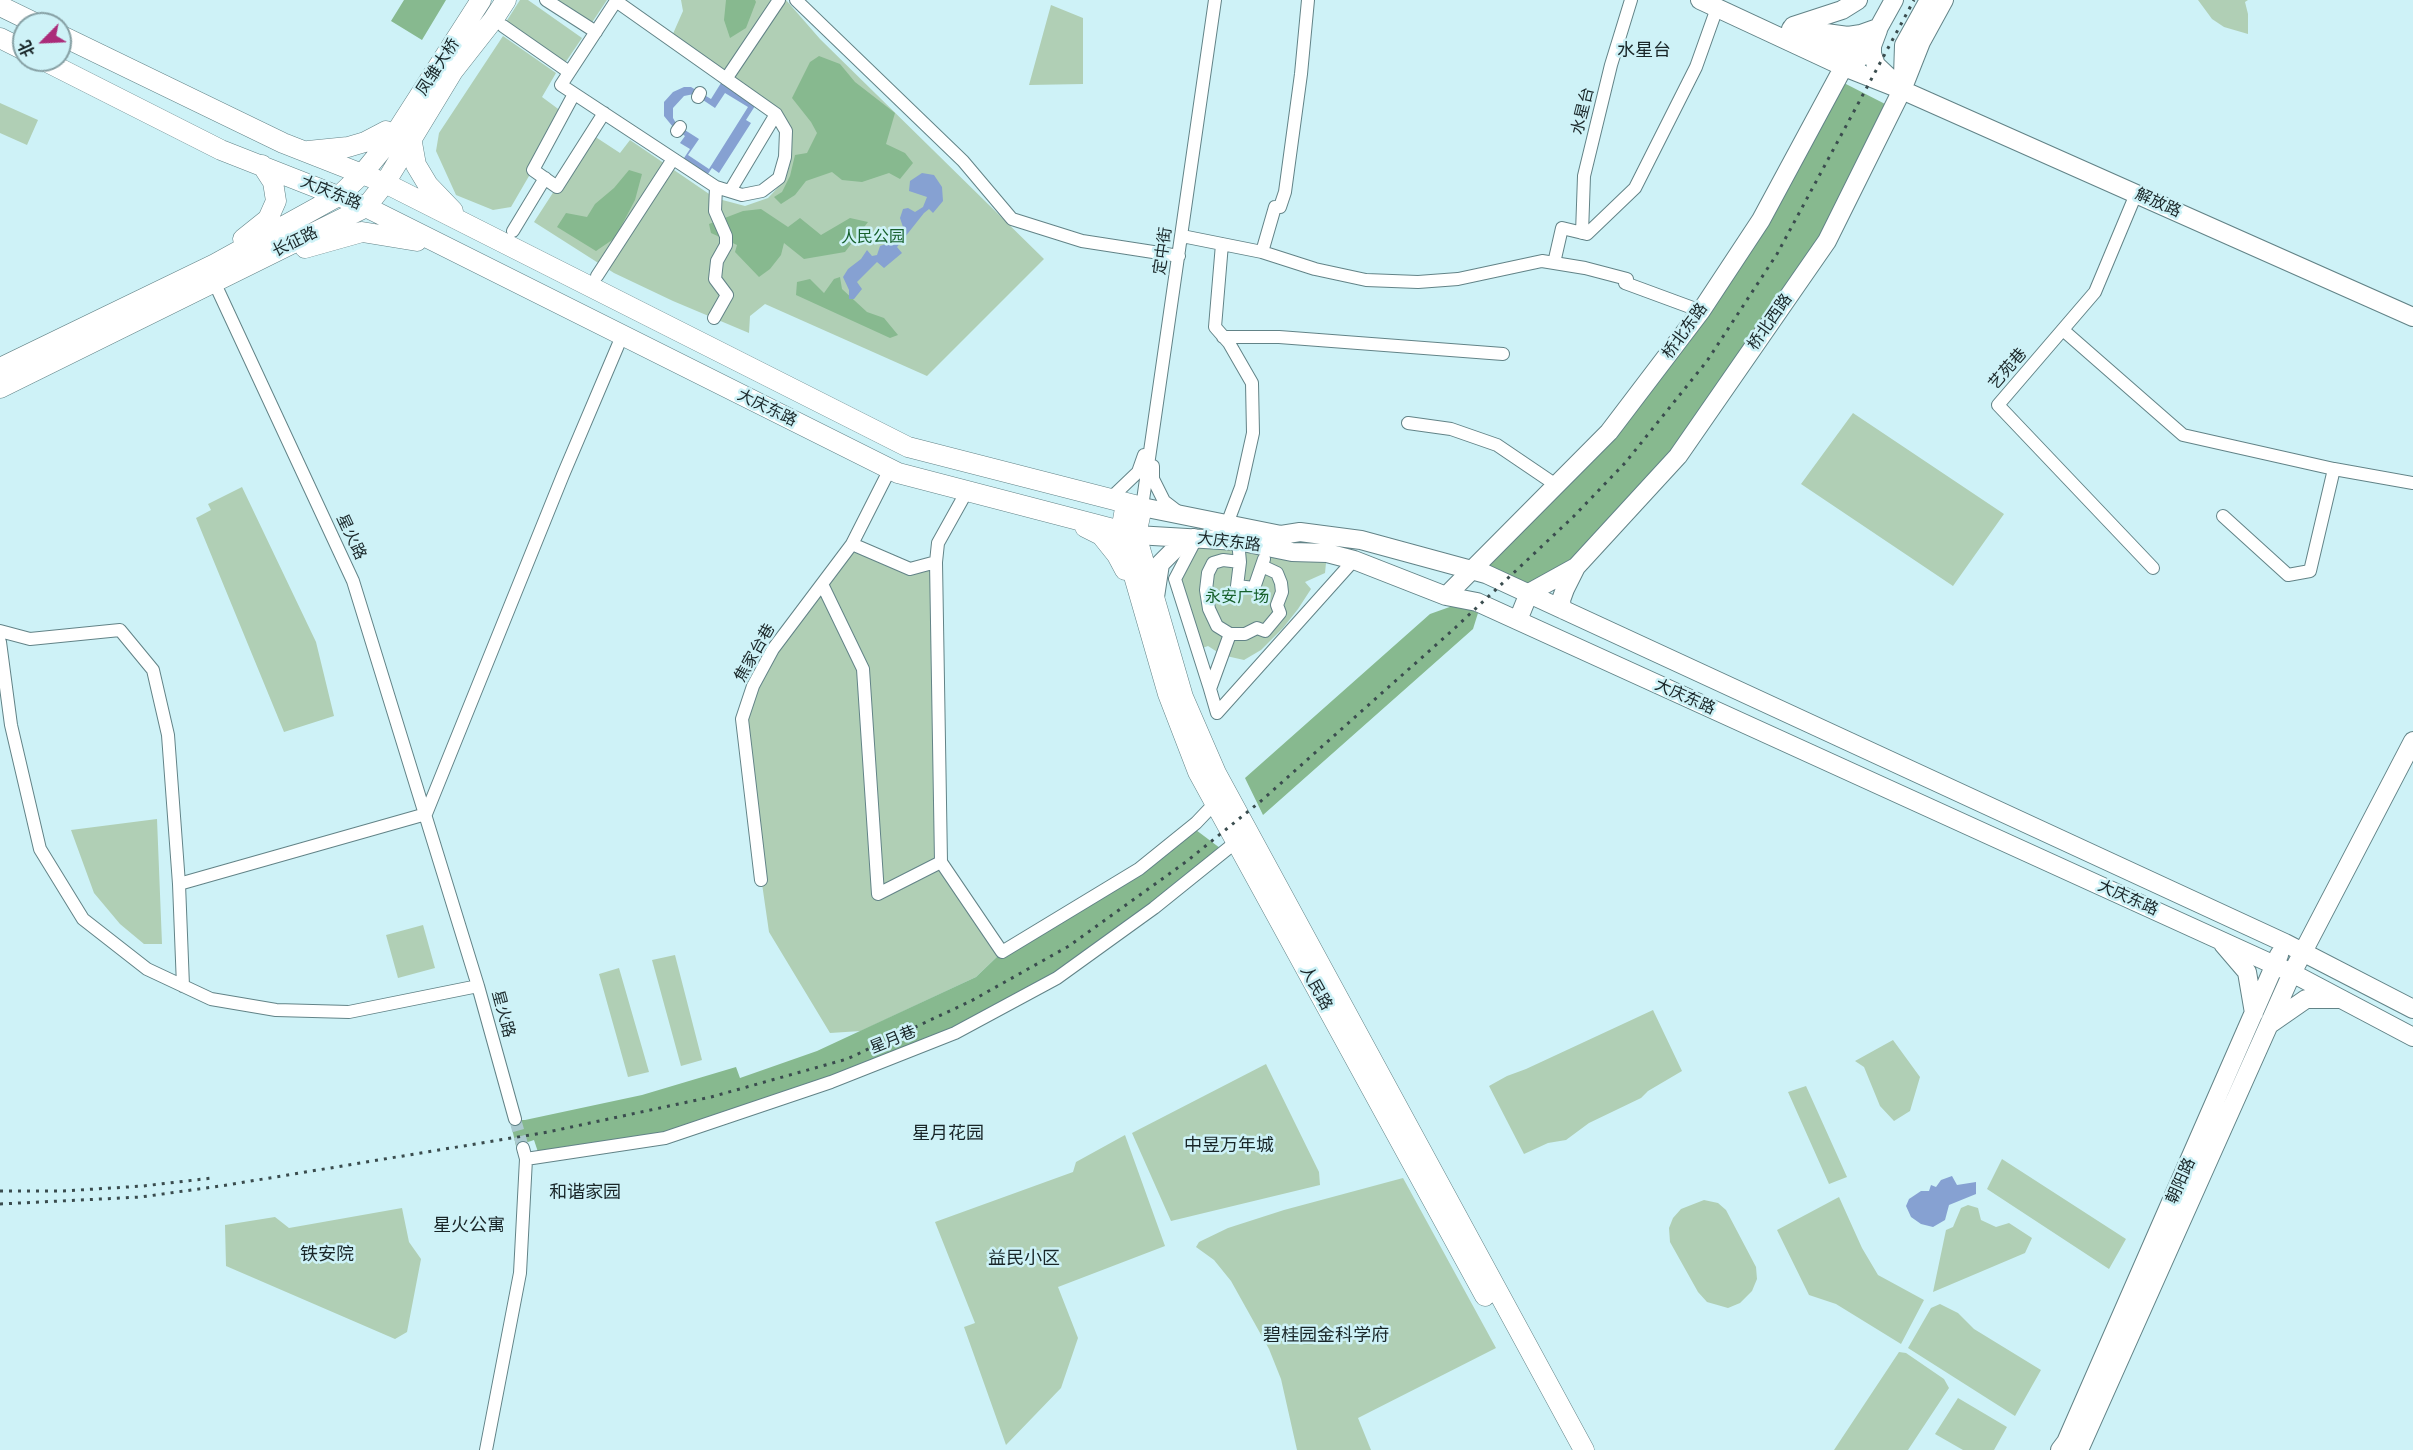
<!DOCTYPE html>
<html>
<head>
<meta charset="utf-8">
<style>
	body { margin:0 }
	#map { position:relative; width:2413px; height:1450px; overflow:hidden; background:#cef2f7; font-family:Figtree,"Noto Sans SC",sans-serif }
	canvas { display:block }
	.north { position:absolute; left:12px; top:12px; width:60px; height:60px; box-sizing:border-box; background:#cef2f7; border:2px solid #86a0a4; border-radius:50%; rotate:246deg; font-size:16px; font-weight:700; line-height:24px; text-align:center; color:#192628 }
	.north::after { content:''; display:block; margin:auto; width:21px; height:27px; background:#ab2b79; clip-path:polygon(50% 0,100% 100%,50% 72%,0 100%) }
</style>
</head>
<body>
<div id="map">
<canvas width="2413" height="1450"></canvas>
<div class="north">北</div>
</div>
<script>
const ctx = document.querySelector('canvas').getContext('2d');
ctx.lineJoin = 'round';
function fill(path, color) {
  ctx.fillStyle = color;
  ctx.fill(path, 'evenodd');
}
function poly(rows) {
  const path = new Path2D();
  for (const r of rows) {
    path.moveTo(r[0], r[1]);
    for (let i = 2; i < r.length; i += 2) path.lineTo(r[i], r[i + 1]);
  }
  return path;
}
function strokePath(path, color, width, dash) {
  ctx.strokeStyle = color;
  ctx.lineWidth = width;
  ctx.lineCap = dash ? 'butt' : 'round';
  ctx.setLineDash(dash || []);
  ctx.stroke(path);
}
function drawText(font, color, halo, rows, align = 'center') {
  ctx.font = font + ' Figtree,"Noto Sans SC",sans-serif';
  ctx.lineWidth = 5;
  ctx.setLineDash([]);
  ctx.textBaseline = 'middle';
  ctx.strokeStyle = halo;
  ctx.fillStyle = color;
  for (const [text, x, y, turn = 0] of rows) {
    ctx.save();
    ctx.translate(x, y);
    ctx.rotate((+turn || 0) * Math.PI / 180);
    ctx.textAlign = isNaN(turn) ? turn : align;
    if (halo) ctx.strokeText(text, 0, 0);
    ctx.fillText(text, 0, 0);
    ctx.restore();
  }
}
fill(poly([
	[520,0,528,0,582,38,565,63,506,22],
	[556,0,607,0,591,24],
	[681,0,786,0,820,39,1044,259,927,376,765,304,750,316,749,333,673,301,614,273,534,222,591,134,620,153,630,140,715,198,745,206,768,198,785,180,792,155,790,128,672,36,683,11],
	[2198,0,2248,0,2245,2,2248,14,2248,34,2224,27,2212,19],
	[1051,5,1083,18,1083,84,1029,85],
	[503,36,556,73,542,97,565,114,511,207,493,210,456,195,436,151,439,133],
	[0,103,38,120,27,145,0,133],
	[1853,413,2004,514,1953,586,1801,484],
	[242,487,316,642,334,716,284,732,196,518,211,510,208,504],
	[1197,537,1327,553,1325,573,1305,582,1311,589,1298,609,1283,628,1261,650,1244,660,1222,655,1208,646,1197,650,1175,579],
	[852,544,910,569,936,562,941,862,1002,952,976,977,861,1031,830,1033,769,932,750,801,742,719,773,649],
	[157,819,162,944,144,944,120,924,94,893,71,830],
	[423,925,435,968,398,978,386,935],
	[675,955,702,1060,681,1066,652,960],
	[619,968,649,1072,628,1077,599,974],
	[1653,1010,1682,1071,1648,1091,1641,1098,1589,1123,1566,1140,1548,1143,1524,1154,1489,1086,1507,1076,1526,1069],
	[1893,1040,1920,1077,1910,1111,1894,1121,1880,1106,1864,1067,1855,1061],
	[1266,1064,1319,1172,1320,1185,1171,1221,1132,1133],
	[1806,1086,1847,1177,1829,1184,1788,1092],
	[1125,1135,1165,1246,1058,1287,1078,1338,1061,1388,1006,1445,964,1327,975,1323,935,1222,1073,1172,1076,1162],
	[2002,1159,2126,1239,2109,1269,1987,1189],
	[1403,1178,1496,1348,1358,1418,1371,1450,1297,1450,1281,1379,1269,1349,1231,1281,1214,1260,1196,1247,1199,1242,1228,1228,1284,1210],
	[1839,1197,1862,1248,1878,1275,1924,1300,1901,1344,1836,1304,1809,1295,1777,1230],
	[1704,1200,1718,1203,1726,1210,1756,1267,1757,1279,1752,1291,1740,1303,1728,1308,1707,1302,1698,1292,1670,1242,1669,1228,1673,1218,1681,1209],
	[1968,1205,1978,1208,1981,1220,1996,1227,2009,1223,2032,1238,2025,1253,1933,1292,1946,1230,1953,1227,1961,1208],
	[402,1208,409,1242,421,1259,407,1332,395,1339,226,1266,225,1225,275,1217,289,1228],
	[1940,1304,1958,1313,1974,1329,2041,1370,2015,1416,1908,1348,1931,1308],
	[1899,1352,1906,1353,1944,1379,1949,1388,1908,1450,1834,1450],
	[1958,1398,2007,1427,1994,1450,1963,1450,1935,1434]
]), '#b0cfb5');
fill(poly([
	[404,0,446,0,422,40,391,21],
	[726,0,755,0,756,2,746,28,730,38,724,20],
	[819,56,840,64,855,82,895,113,886,144,905,153,913,163,900,179,889,173,862,182,842,180,832,172,806,181,795,195,781,204,774,197,782,192,790,176,795,155,807,153,817,133,811,122,792,98,810,62],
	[1842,82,1889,106,1828,238,1678,456,1576,567,1529,593,1471,571,1548,493,1701,311],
	[629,170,642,174,635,200,615,238,596,251,557,227,566,213,587,217,595,204,614,188],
	[761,209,788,227,800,218,821,235,850,218,868,222,845,252,804,259,784,243,781,255,770,269,759,277,735,252,737,245,711,233,709,224,743,211],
	[840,277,842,289,867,312,884,318,898,335,890,338,796,295,797,282,810,279,824,293,834,279],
	[1458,604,1478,613,1473,629,1263,815,1245,778,1430,614],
	[1192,827,1224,851,1057,978,955,1033,665,1136,538,1152,534,1140,516,1146,510,1120,525,1120,642,1095,736,1067,740,1078,817,1051,976,977,1002,952,1139,869]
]), '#87b98f');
fill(poly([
	[721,83,755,106,746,120,751,123,719,173,712,168,706,177,682,161,690,149,680,143,685,136,673,127,664,116,664,102,673,92,684,87,691,87,711,99],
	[725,93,748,107,709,169,688,155,699,139,677,125,673,118,673,108,684,96,694,94,715,108],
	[922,173,934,175,942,187,943,201,933,213,929,209,924,213,897,247,902,253,884,268,877,262,857,282,862,289,854,299,849,299,849,290,843,277,848,269,861,259,867,250,872,256,877,255,880,246,886,244,887,236,895,228,903,227,900,218,903,209,908,208,915,212,923,207,927,197,909,191,910,181],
	[1952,1176,1957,1185,1976,1182,1976,1194,1949,1205,1945,1220,1933,1227,1921,1224,1911,1217,1906,1206,1909,1199,1921,1191,1929,1191,1931,1185,1936,1187,1941,1180]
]), '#86a1d2');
strokePath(poly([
	[515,1119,523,1148]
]), '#aac9ce', 12, [12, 6]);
const street = poly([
	[546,0,596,32],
	[796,0,963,161,1012,219,1082,241,1179,256],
	[503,26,569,72],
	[726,79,779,0],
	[574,94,533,170,557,187,604,113],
	[698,97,700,93],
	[677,131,680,127],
	[730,191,776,114],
	[2136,194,2095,292,1998,405,2153,568],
	[513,231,545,178],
	[1582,233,1584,176,1611,65,1631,0],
	[1182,236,1262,252,1315,269,1366,280,1418,282,1458,279,1542,261,1585,268,1627,279,1625,283,1701,311],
	[1222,244,1215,327,1229,343,1252,383,1253,433,1241,487,1227,524],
	[1262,252,1275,207,1280,207,1285,192,1301,74,1308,0],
	[1554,263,1562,228,1587,234,1635,188,1696,67,1717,8],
	[597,276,673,159],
	[216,286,353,581,478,986,515,1119],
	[714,318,727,295,715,279,717,261,726,245,726,236,715,211,716,187,561,85,616,1,776,114,786,131,785,157,779,178,762,191,742,195,716,187],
	[2063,330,2183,435,2334,469],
	[1223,337,1279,337,1503,354],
	[1408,423,1451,429,1497,445,1556,485],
	[1153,466,1153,479,1164,501,1177,511],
	[967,491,938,543,936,562,941,862,1002,952,1139,869,1196,823,1215,803],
	[1105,497,1115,494,1138,472,1144,455],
	[1142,507,1215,0],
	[2223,516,2288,575,2310,571,2334,469,2413,483],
	[1197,537,1175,579,1210,689],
	[1238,541,1240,562,1237,586,1254,588,1264,559],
	[852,544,910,569,936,562],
	[1240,562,1223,560,1213,563,1208,573,1206,590,1209,609,1217,626,1230,634,1245,634,1257,628,1265,631,1280,613,1277,605,1282,592,1281,583,1277,573,1262,566],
	[822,584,863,669,878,894,941,862],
	[0,631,30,639,120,630,153,670,168,735,179,884,426,814,563,475,622,336],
	[0,642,11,725,40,849,83,919,147,969,211,999,276,1010,349,1012,478,986],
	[1217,713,1354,560],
	[1217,713,1210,689,1230,634],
	[761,880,742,719,753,686,773,649,852,544,890,469],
	[179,884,183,986],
	[523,1148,526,1159,665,1138,831,1082,955,1033,1057,978,1154,908,1236,842],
	[486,1450,520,1273,526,1159]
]);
const secondary = poly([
	[1700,0,1844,67,1902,90,2413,317],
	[1793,26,1842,10,1858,0],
	[1791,29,1858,60],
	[1878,30,1872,46,1872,54,1876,65,1894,82],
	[1811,31,1848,36,1861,34,1875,29],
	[1903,76,1904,45,1929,0],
	[1142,507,1281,535,1300,532,1361,540,1486,574,2285,943,2413,1009],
	[1136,535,1238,541,1292,552,1327,553,1354,560,1446,596,1477,602,2292,973,2413,1037],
	[1446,596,1609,432,1701,311,1761,220,1850,55,1879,27,1894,0],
	[1155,597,1160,564,1179,545,1194,538],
	[1562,609,1561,600,1565,589,1576,567],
	[1518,620,1529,593,1576,567,1678,456,1827,241,1902,90,1921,42,1944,0],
	[2223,944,2247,972,2254,1013],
	[2270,1024,2306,999,2340,999],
	[2060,1450,2066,1442,2279,955],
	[2079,1450,2292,973,2413,741]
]);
const primary = poly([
	[0,6,37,24],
	[60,35,283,143,385,183,908,447,1142,507,1136,535,1183,697,1216,773,1584,1450],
	[0,38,24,50],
	[43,60,221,150,366,207,898,473,1136,535],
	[411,137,416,165,428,185,453,211],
	[308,151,348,147,365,142,386,131],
	[243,239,268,219,276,201,273,182,262,165],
	[305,248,362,232,417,241],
	[0,368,215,264,340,195,363,173,395,134,481,0],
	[0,388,366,207,385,183,453,71,493,20,506,0],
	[1126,503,1121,531,1168,694,1198,772,1485,1296],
	[1085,527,1101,535,1117,555,1125,570]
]);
strokePath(street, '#628387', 14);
strokePath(secondary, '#628387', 20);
strokePath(primary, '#628387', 21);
strokePath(street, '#fff', 12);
strokePath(secondary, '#fff', 18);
strokePath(primary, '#fff', 20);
strokePath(poly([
	[0,1191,63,1191,143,1186,212,1178],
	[0,1204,141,1197,227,1185,548,1132,711,1097,847,1059,971,1001,1069,946,1187,861,1261,801,1456,627,1573,517,1625,463,1707,361,1777,254,1914,0]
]), '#3a4c4e', 3, [3, 6]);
drawText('16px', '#192628', '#cef2f7', [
	["凤雏大桥",438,67,-57],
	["水星台",1583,111,-76],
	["大庆东路",331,193,22],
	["解放路",2158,203,24],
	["长征路",295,242,-26],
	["定中街",1163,251,-82],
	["桥北西路",1770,322,-55],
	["桥北东路",1685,331,-54],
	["艺苑巷",2008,369,-49],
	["大庆东路",767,408,26],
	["星火路",351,537,65],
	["大庆东路",1229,542,7],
	["焦家台巷",755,653,-60],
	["大庆东路",1685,697,24],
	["大庆东路",2128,898,24],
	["人民路",1316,988,61],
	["星火路",503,1014,75],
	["星月巷",893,1040,-22],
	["朝阳路",2181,1181,-66]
]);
drawText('16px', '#17612d', '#cef2f7', [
	["人民公园",873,237],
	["永安广场",1237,597]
]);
drawText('18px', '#192628', '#cef2f7', [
	["水星台",1644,51],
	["星月花园",948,1134],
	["中昱万年城",1229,1146],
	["和谐家园",585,1193],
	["星火公寓",469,1226],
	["铁安院",327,1255],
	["益民小区",1024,1259],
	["碧桂园金科学府",1326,1336]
]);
</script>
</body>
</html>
